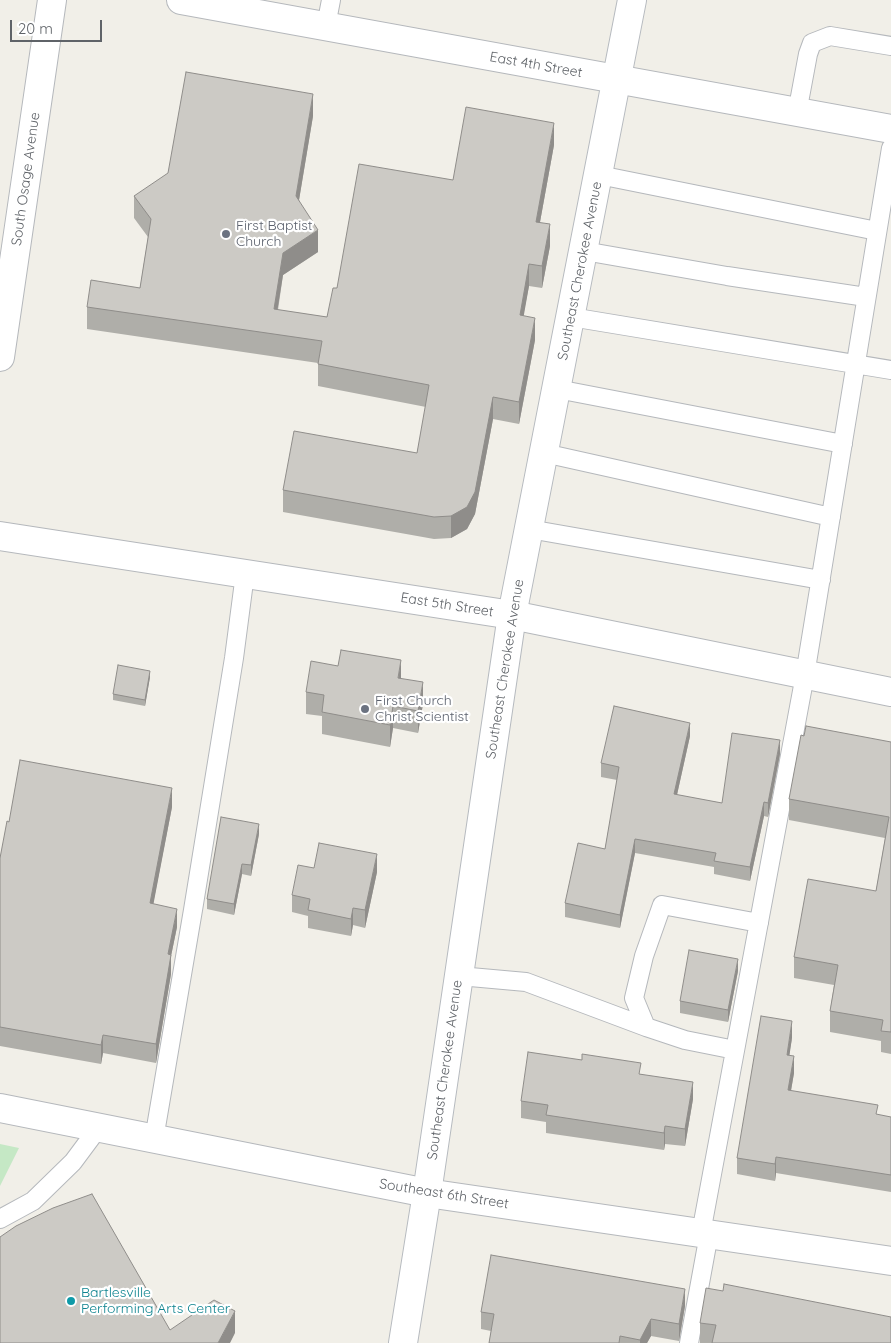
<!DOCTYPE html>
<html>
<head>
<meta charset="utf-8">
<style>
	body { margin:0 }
	#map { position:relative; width:891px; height:1343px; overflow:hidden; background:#f1efe8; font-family:Quicksand,sans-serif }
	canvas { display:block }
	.scale { position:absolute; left:10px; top:20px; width:92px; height:22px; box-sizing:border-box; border:2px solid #5f6368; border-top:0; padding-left:6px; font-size:15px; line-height:18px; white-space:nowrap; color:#5f6368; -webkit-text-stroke:4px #fff; paint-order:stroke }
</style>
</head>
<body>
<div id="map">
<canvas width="891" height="1343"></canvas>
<div class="scale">20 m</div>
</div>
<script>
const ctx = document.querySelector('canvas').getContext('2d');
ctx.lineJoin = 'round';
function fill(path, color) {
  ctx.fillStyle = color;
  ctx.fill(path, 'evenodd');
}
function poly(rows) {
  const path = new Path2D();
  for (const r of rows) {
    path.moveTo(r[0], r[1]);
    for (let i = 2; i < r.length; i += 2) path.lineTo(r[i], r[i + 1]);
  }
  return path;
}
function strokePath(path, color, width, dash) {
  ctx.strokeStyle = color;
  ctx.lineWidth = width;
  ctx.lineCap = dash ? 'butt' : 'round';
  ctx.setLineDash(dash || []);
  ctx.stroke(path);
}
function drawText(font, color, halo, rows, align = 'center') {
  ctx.font = font + ' Quicksand,sans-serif';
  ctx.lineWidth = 4.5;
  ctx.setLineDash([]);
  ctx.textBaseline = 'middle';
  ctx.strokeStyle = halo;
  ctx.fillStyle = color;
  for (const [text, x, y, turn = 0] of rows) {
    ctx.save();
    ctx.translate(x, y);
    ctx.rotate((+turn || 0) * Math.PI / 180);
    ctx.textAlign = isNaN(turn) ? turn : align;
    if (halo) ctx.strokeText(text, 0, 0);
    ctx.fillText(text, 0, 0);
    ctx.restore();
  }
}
fill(poly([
	[0,1144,19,1148,0,1186]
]), '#c5e8c5');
const service = poly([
	[326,26,331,0],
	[797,113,808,54,812,43,830,36,891,46],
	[599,175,877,231],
	[584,251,727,276,866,297],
	[571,317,891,370],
	[557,389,843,444],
	[544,453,831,517],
	[529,529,821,580],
	[459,976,526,982,646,1027],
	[735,1050,685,1040,646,1027,634,998,644,956,662,905,759,923],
	[154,1139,193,910,234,658,245,574],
	[0,1219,33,1201,73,1162,99,1127],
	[701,1233,805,675,891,148],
	[689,1343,709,1234]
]);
const minor = poly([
	[181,0,891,129],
	[0,357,52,0],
	[0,536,512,615,891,692],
	[0,1108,427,1193,891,1261]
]);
const secondary = poly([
	[403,1343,427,1193,512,615,632,0]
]);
strokePath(service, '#b5b8bc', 20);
strokePath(minor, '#b5b8bc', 30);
strokePath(secondary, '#b6babf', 30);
strokePath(service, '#fff', 18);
strokePath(minor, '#fff', 28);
strokePath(secondary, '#fff', 28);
fill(poly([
	[313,116,299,200,318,252,283,275,278,310,327,317,337,288,453,180,554,145,540,222,550,246,542,288,529,286,523,316,535,340,519,424,493,419,475,514,467,529,451,538,434,539,283,512,283,490,417,453,426,407,318,386,318,363,87,329,87,307,140,288,148,237,134,218,134,196],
	[150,677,145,706,113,700,113,694],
	[401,678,423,704,418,733,393,728,390,747,322,734,322,716,306,714,306,692],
	[690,736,677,795,722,803,780,754,768,817,764,816,750,881,714,874,714,867,635,853,620,928,565,917,565,903,605,849,617,780,601,777,601,763],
	[891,742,891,1054,881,1052,881,1041,830,1032,830,1011,834,985,794,978,794,957,876,891,885,838,789,820,789,799],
	[172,807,153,904,177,927,171,956,171,974,156,1063,103,1053,101,1064,0,1046,0,858,9,822],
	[259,834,251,876,242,874,234,915,207,909,207,899],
	[314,868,377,872,365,928,353,925,351,936,308,928,308,916,292,912,292,895],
	[738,971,728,1022,680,1013,680,1001],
	[792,1038,789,1055,794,1073,791,1091,878,1115,891,1117,891,1192,776,1173,775,1181,737,1174,737,1158],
	[641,1074,693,1099,685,1146,665,1144,664,1150,546,1133,546,1122,521,1118,521,1101],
	[685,1306,679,1341,651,1336,647,1343,489,1343,491,1331,481,1329,481,1312],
	[700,1323,891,1343,700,1343]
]), '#afaea9');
fill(poly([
	[313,94,313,116,296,218,296,196],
	[554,123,554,145,536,244,536,222],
	[550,224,550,246,542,288,542,266],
	[318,230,318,252,283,275,274,331,274,309,283,253],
	[529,264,529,286,520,337,520,315],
	[535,318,535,340,519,424,519,402],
	[493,397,493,419,475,514,467,529,451,538,451,516],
	[401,660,401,682,398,678],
	[150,671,150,677,145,706,145,700],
	[423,682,423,704,418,733,418,711],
	[393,706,393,728,390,747,390,725],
	[690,723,690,736,674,808,674,794],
	[780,740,780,754,768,817,768,803],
	[172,788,172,807,150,922,150,903],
	[764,802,764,816,750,881,750,867],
	[259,824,259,834,251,876,251,865],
	[635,839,635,853,620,928,620,915],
	[377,854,377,872,365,928,365,910],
	[242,864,242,874,234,915,234,904],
	[353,908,353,925,351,936,351,919],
	[177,909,177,927,171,956,171,974,156,1063,156,1044,168,954],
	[738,959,738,971,728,1022,728,1010],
	[792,1021,792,1038,787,1072,787,1055],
	[103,1035,103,1053,101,1064,101,1045],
	[794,1056,794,1073,788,1107,788,1090],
	[693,1082,693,1099,685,1146,685,1129],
	[665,1126,665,1144,664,1150,664,1133],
	[776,1157,776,1173,775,1181,775,1164],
	[685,1289,685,1306,679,1341,679,1324],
	[235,1311,235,1333,230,1343,218,1343],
	[651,1319,651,1336,647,1343,640,1343,640,1340]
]), '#8f8d8a');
const building = poly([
	[186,72,313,94,296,196,318,230,283,253,274,309,327,317,333,288,337,288,359,164,453,180,466,107,554,123,536,222,550,224,542,266,529,264,520,315,535,318,519,402,493,397,475,492,467,507,451,516,434,517,283,490,294,431,417,453,429,385,318,364,322,341,87,307,91,280,140,288,151,219,134,196,168,173,186,72],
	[341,650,401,660,398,678,423,682,418,711,393,706,390,725,322,712,324,695,306,692,311,661,338,666,341,650],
	[118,665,150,671,145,700,113,694,118,665],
	[614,706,690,723,674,794,722,803,732,733,780,740,768,803,764,802,750,867,714,861,716,853,635,839,620,915,565,903,578,843,605,849,619,767,601,763,614,706],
	[806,726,891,742,891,1032,881,1031,883,1020,830,1011,838,965,794,957,808,879,876,891,889,817,789,799,801,735,804,736,806,726],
	[20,760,172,788,150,903,177,909,168,954,171,955,156,1044,103,1035,101,1045,0,1027,0,858,7,821,9,822,20,760],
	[221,817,259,824,251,865,242,864,234,904,207,899,221,817],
	[319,843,377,854,365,910,353,908,351,919,308,910,310,899,292,895,298,865,314,868,319,843],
	[689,950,738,959,728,1010,680,1001,689,950],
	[761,1016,792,1021,787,1055,794,1056,788,1090,878,1105,876,1114,891,1117,891,1175,776,1157,775,1164,737,1158,761,1016],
	[528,1052,582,1060,582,1054,641,1063,639,1074,693,1082,685,1129,665,1126,664,1133,546,1115,548,1105,521,1101,528,1052],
	[92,1194,170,1330,214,1300,235,1311,218,1343,0,1343,0,1237,16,1226,53,1208,92,1194],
	[491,1255,685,1289,679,1324,651,1319,640,1340,620,1336,619,1343,489,1343,494,1314,481,1312,491,1255],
	[724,1284,891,1317,891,1343,712,1343,716,1325,700,1323,706,1288,723,1291,724,1284]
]);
fill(building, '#cccac5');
strokePath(building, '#8f8d8a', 1);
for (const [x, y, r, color] of [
	[226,234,5,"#6b7280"],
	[365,709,5,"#6b7280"],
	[71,1301,5,"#0f9aa8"]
]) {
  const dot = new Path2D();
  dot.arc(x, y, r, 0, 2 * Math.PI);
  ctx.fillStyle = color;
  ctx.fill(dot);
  strokePath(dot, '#fff', 2);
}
drawText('14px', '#5f6368', '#fff', [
	["East 4th Street",536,65,10],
	["South Osage Avenue",26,179,-82],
	["Southeast Cherokee Avenue",580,271,-79],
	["East 5th Street",447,605,9],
	["Southeast Cherokee Avenue",505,669,-81],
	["Southeast Cherokee Avenue",445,1070,-82],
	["Southeast 6th Street",444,1194,9]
]);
drawText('14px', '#5b616d', '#fff', [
	["First Baptist",236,226],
	["Church",236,242],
	["First Church",375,701],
	["Christ Scientist",375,717]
], 'left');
drawText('14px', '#0d838f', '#fff', [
	["Bartlesville",81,1293],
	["Performing Arts Center",81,1309]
], 'left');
</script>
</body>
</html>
